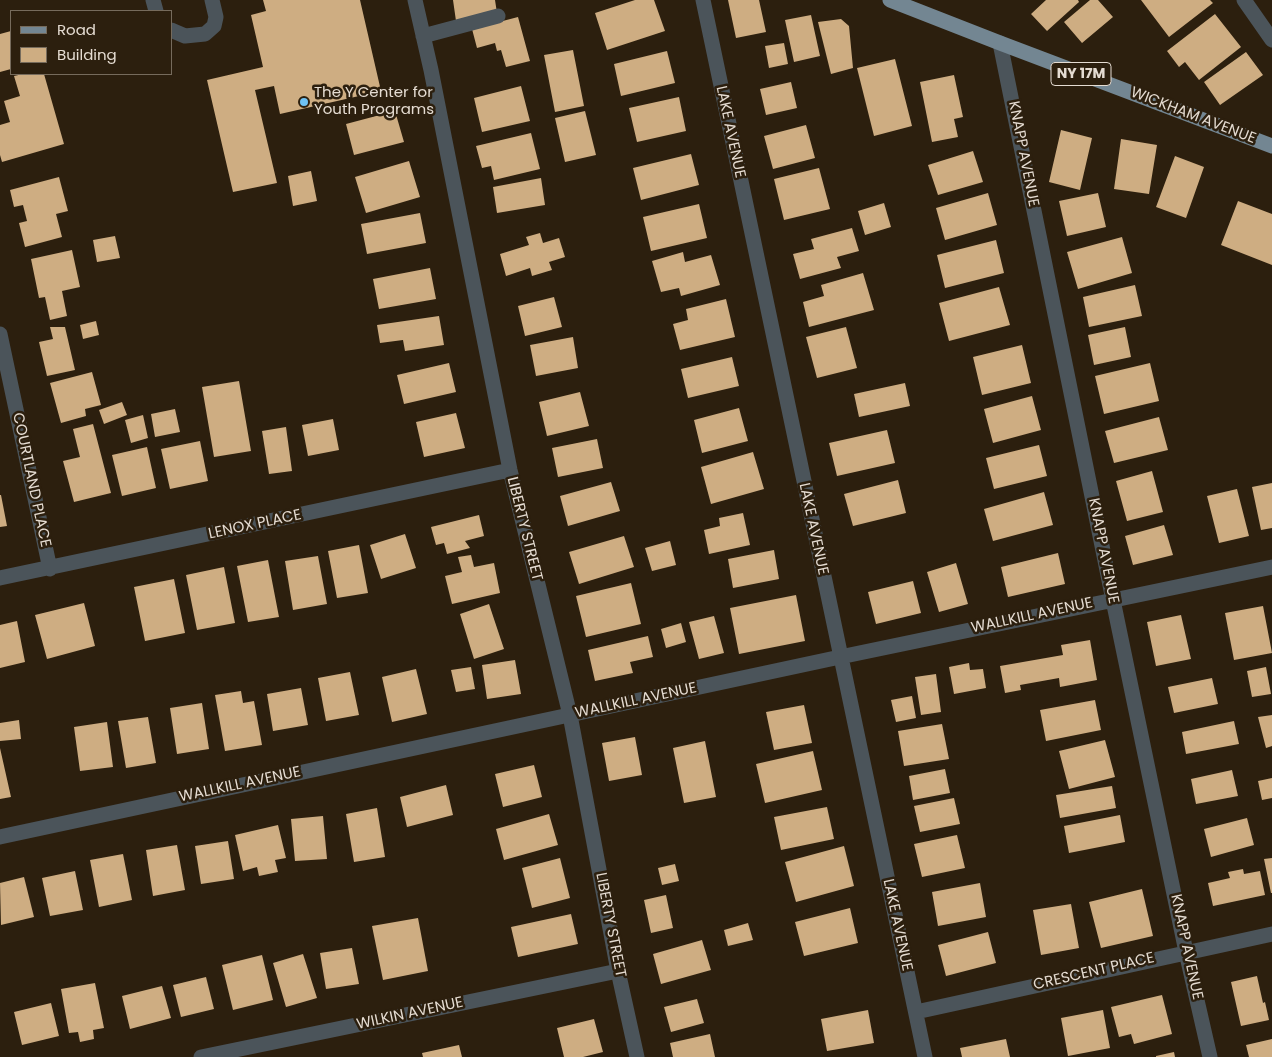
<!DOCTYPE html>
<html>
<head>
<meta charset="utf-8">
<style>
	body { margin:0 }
	#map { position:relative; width:1272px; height:1057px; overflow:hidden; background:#2c1f0e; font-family:Poppins,sans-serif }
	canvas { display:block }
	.legend { position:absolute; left:10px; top:10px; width:162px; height:65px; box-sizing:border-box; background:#2c1f0e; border:1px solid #766b5c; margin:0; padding:6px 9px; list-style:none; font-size:15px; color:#e5dcd2 }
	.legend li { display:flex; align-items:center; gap:10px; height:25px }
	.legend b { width:25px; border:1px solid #766b5c }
</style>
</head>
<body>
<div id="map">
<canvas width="1272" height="1057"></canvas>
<ul class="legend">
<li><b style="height:6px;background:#738692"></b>Road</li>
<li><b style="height:14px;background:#cead82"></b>Building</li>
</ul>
</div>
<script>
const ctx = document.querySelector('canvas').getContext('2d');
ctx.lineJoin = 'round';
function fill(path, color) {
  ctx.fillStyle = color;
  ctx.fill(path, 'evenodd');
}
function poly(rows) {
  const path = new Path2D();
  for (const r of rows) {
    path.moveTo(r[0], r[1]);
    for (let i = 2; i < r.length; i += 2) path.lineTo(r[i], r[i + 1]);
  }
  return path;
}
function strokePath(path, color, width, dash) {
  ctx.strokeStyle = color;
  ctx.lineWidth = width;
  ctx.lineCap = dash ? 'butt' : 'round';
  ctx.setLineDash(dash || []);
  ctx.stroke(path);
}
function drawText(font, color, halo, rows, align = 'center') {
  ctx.font = font + ' Poppins,sans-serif';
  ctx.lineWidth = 5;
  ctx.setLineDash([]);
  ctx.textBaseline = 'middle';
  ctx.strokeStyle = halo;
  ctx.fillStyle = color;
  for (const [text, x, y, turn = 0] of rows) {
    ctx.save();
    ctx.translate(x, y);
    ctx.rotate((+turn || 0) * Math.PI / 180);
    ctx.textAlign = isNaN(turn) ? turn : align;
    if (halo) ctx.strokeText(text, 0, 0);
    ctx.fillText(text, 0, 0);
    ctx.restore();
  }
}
fill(poly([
	[263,0,360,0,381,91,280,114,274,86,255,90,277,183,233,192,207,80,263,67,251,15,266,11],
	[453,0,495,0,497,13,456,21],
	[635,0,654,0,665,31,607,50,595,13],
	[728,0,759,0,766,32,736,38],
	[1046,0,1078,0,1079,2,1047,31,1031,14],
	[1090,0,1098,0,1113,17,1082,43,1064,22],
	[1141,0,1210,0,1213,3,1169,37],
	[1215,14,1241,47,1199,80,1185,62,1179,67,1167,51],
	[811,15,820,56,794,62,785,20],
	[518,17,530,61,506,67,501,50,497,51,495,43,477,48,472,29],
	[841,19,849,26,853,68,831,74,818,22],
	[11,31,11,69,0,72,0,34],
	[784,43,788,64,769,68,765,46],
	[573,50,584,106,555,112,544,55],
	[667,51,675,83,621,96,614,64],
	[1246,52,1263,75,1220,105,1204,82],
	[895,59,912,126,874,136,857,68],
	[23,74,44,74,64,144,2,162,0,155,0,125,10,122,4,101,20,96,14,76],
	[954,75,963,117,954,119,958,137,932,142,920,82],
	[791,82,797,108,766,115,760,89],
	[521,86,530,121,482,132,474,98],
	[679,97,686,131,637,142,629,108],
	[395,111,404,142,354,155,346,124],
	[585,111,596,155,565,162,555,118],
	[806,125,815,158,773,169,764,136],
	[1061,130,1092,138,1080,190,1049,182],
	[531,133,540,169,494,180,491,166,482,168,476,146],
	[1121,139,1157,145,1149,194,1114,189],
	[973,151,983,182,938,195,928,165],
	[691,154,699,185,641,200,633,168],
	[1175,156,1204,167,1186,218,1156,207],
	[409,161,420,197,366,213,355,177],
	[819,168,830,209,784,220,774,179],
	[311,171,317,201,293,206,288,176],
	[59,177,68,211,56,214,62,237,25,247,19,223,27,221,23,205,14,207,10,190],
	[541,178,545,205,497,213,493,187],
	[988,193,997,225,945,240,936,208],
	[1098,193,1106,227,1067,236,1059,201],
	[1238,201,1272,214,1272,265,1221,245],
	[884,203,891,227,865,235,858,211],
	[699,204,707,238,651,251,643,217],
	[420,213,426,243,367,254,361,224],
	[852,228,859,251,837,257,841,268,800,279,793,254,814,249,811,239],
	[540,233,543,243,559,238,565,257,549,262,552,270,532,276,530,268,506,276,500,254,529,245,526,237],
	[115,236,120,258,97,262,93,240],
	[1122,237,1132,273,1078,289,1067,252],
	[996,240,1004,273,945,288,937,255],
	[72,250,80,287,62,291,67,316,50,320,45,297,39,298,31,259],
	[683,252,685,262,711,255,720,285,681,296,679,288,661,292,652,261],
	[430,268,436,299,379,309,373,279],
	[863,273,874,310,809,327,803,302,824,296,821,285],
	[1135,285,1142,316,1089,327,1083,297],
	[999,287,1010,325,949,341,939,303],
	[554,297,562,327,525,336,518,306],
	[726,299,735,337,680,350,673,324,688,320,686,309],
	[439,316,444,345,405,351,403,340,380,343,377,325],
	[96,321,99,335,83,339,80,325],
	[50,327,65,327,75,370,47,376,39,342,53,339],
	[846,327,857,368,817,378,806,337],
	[1125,327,1131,357,1094,365,1088,335],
	[573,337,578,368,536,376,530,345],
	[1022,345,1031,383,982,395,973,357],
	[732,357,739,386,688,398,681,369],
	[449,363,456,392,404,404,397,375],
	[1150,363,1159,401,1104,414,1095,376],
	[92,372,101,405,85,409,86,416,61,423,50,383],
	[239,381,251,451,214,457,202,387],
	[905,383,910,406,859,417,854,394],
	[580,392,589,426,547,436,539,402],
	[1032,396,1041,430,993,443,984,409],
	[122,402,127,415,104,424,99,410],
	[739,408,748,441,702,453,694,420],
	[175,409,180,432,155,437,151,414],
	[456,413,465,448,424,457,416,422],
	[143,415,148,438,131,443,125,420],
	[1159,417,1168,450,1114,463,1105,431],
	[333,419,339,450,308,456,302,425],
	[93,424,111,493,74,502,63,461,80,457,73,429],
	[286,427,292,471,269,474,262,431],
	[887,430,895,463,837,476,829,443],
	[597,439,603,468,558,477,552,448],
	[200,441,208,481,170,489,161,449],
	[1039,445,1047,476,994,489,986,458],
	[147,447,156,488,122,496,112,455],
	[753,452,764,489,711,504,701,467],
	[1152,471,1163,512,1127,521,1116,481],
	[898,480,906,513,853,526,844,494],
	[611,482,620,511,568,526,560,496],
	[1272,483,1272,528,1261,530,1252,487],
	[1237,489,1249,536,1219,543,1207,496],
	[1044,492,1053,525,993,541,984,509],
	[0,495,1,495,7,526,0,527],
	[743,513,750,545,709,554,704,530,720,526,719,518],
	[479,515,484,536,465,541,470,548,447,554,444,543,436,545,431,527],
	[1164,525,1173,555,1133,565,1125,536],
	[405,534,416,568,381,579,370,545],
	[624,536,634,567,579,584,569,552],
	[670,541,676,565,652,571,645,548],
	[359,545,368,593,337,598,328,551],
	[774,550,779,579,733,588,728,559],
	[1058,553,1065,584,1008,597,1001,567],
	[471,555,474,567,494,563,500,593,452,604,445,576,462,572,458,557],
	[318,556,327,604,293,610,285,561],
	[268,560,279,617,248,622,237,566],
	[956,563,968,604,939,612,927,572],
	[224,567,235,623,197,630,186,575],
	[174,579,185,633,145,641,134,587],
	[913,581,921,613,876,624,868,592],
	[631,583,641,624,586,637,576,596],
	[796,595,805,641,739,654,730,608],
	[84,603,95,646,47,659,35,615],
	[489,604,504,649,474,659,460,614],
	[1263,606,1272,653,1234,660,1225,613],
	[1181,615,1191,659,1156,666,1147,622],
	[714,616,724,653,699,659,689,622],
	[17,621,25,662,0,668,0,625],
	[681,623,686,642,666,648,661,629],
	[648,636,653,657,630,662,633,673,595,681,588,650],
	[1090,640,1097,680,1060,687,1059,678,1020,685,1021,690,1005,693,1000,666,1063,655,1061,645],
	[515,660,521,694,487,699,482,665],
	[969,663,970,670,983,669,986,688,954,694,949,667],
	[471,667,475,689,456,692,451,670],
	[1266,667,1271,694,1252,697,1247,671],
	[416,669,427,714,392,722,382,677],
	[350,672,359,715,326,721,318,678],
	[936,674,941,712,921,715,915,677],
	[1212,678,1218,704,1174,713,1168,687],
	[301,688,308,725,273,731,267,694],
	[241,691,243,703,254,701,262,745,225,751,215,695],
	[912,696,916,718,896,722,891,700],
	[1095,700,1101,730,1046,741,1040,710],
	[202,703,209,749,177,754,170,708],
	[804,705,812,743,774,750,766,712],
	[1272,715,1272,746,1266,748,1258,717],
	[148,717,156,763,126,768,118,721],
	[19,720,21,739,0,741,0,723],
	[1234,721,1239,744,1186,754,1182,732],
	[107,722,113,767,80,771,74,727],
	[942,724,949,759,904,766,898,731],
	[635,737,642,775,609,781,602,743],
	[1105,740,1115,777,1069,789,1059,751],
	[705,741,716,797,684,803,673,748],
	[0,748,11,797,0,799],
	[813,751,822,790,765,803,756,764],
	[534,765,542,797,503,807,495,774],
	[945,769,950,793,913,800,909,776],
	[1232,770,1238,796,1196,804,1191,779],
	[1272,778,1272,798,1262,800,1258,781],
	[446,785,453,815,407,827,400,797],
	[1112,786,1116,808,1060,818,1056,795],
	[954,798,960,824,920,832,914,806],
	[827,807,834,839,781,850,774,817],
	[377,808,385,857,354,862,346,814],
	[549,814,558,845,504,860,496,829],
	[1120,815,1125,842,1069,853,1064,826],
	[323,816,327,859,295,861,291,819],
	[1247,818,1254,845,1211,857,1204,829],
	[278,825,286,858,275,860,278,872,259,876,257,867,243,871,235,835],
	[957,835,965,868,922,877,914,844],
	[228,841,234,879,201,884,195,846],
	[177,845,185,890,153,896,146,850],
	[844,846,854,886,796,902,785,862],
	[123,854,132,900,99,907,90,860],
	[560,858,570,898,532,908,522,868],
	[1272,858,1272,893,1271,893,1264,859],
	[675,864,679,881,662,885,658,868],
	[1243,869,1244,874,1260,871,1265,895,1213,906,1208,883,1230,878,1228,872],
	[75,871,83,910,50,916,42,878],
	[24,877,34,917,1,925,0,883],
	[980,883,986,917,938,926,932,892],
	[1142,889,1153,936,1101,948,1089,902],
	[666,895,673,928,651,933,644,900],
	[1071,904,1079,948,1041,955,1033,910],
	[850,908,858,943,804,956,795,922],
	[571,914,578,944,518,957,511,927],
	[418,918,428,971,383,980,372,926],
	[748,923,753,940,728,946,724,930],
	[988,932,996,963,946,976,938,945],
	[702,940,711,970,661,984,653,954],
	[352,948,359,984,326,989,320,953],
	[303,954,317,998,286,1007,273,963],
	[262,955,273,1000,233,1010,222,965],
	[1257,976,1263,1003,1265,1002,1269,1020,1241,1026,1231,982],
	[206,977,214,1009,181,1017,173,985],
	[95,983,104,1028,93,1030,94,1039,80,1042,78,1032,69,1033,61,989],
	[162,986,171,1018,130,1029,122,996],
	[1162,995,1172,1034,1134,1044,1131,1034,1119,1037,1111,1007],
	[697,999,704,1023,671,1032,664,1007],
	[51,1003,59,1036,22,1045,14,1012],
	[868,1010,874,1043,827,1051,821,1019],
	[1103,1010,1110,1048,1068,1056,1061,1018],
	[594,1019,603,1052,583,1057,564,1057,557,1028],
	[710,1034,715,1057,673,1057,670,1043],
	[1006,1039,1010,1057,962,1057,960,1048],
	[1272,1039,1272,1057,1249,1057,1246,1045],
	[459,1045,462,1057,423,1057,422,1053],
	[1174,1052,1175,1057,1156,1057,1156,1056]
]), '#cead82');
strokePath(poly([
	[153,0,156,11],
	[415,0,431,70,510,470,570,715,618,971,637,1057],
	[703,0,925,1057],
	[1244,0,1272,40],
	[171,30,185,36,205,34,214,26,216,17,212,0],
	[423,36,498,16],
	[1000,43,1113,600,1186,952,1210,1057],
	[0,334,50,569],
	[0,578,510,470],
	[0,837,840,657,1272,567],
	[916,1012,1272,934],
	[201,1057,618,971]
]), '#4b545a', 15);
strokePath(poly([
	[890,0,1000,43,1272,146]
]), '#738692', 15);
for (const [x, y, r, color] of [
	[304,102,5,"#6fc2f4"]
]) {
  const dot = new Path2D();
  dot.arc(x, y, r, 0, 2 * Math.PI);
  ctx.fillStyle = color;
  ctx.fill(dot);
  strokePath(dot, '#2c1f0e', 2);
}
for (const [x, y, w] of [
	[1081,74,60]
]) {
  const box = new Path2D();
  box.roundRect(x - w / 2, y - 11.5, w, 23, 4);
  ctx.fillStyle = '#2c1f0e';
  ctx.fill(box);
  strokePath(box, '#e5dcd2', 1);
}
drawText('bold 14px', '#e5dcd2', null, [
	["NY 17M",1081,74]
]);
drawText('15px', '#e5dcd2', '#2c1f0e', [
	["The Y Center for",314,93],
	["Youth Programs",314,110]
], 'left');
drawText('15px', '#e5dcd2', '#2c1f0e', [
	["WICKHAM AVENUE",1193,116,21],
	["LAKE AVENUE",730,132,78],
	["KNAPP AVENUE",1023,154,79],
	["COURTLAND PLACE",31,480,78],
	["LENOX PLACE",255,525,-12],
	["LIBERTY STREET",524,529,76],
	["LAKE AVENUE",813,529,78],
	["KNAPP AVENUE",1103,551,79],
	["WALLKILL AVENUE",1032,616,-12],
	["WALLKILL AVENUE",636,701,-12],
	["WALLKILL AVENUE",240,785,-12],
	["LIBERTY STREET",610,925,79],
	["LAKE AVENUE",897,925,78],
	["KNAPP AVENUE",1186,947,78],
	["CRESCENT PLACE",1094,972,-13],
	["WILKIN AVENUE",410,1014,-12]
]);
</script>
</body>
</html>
